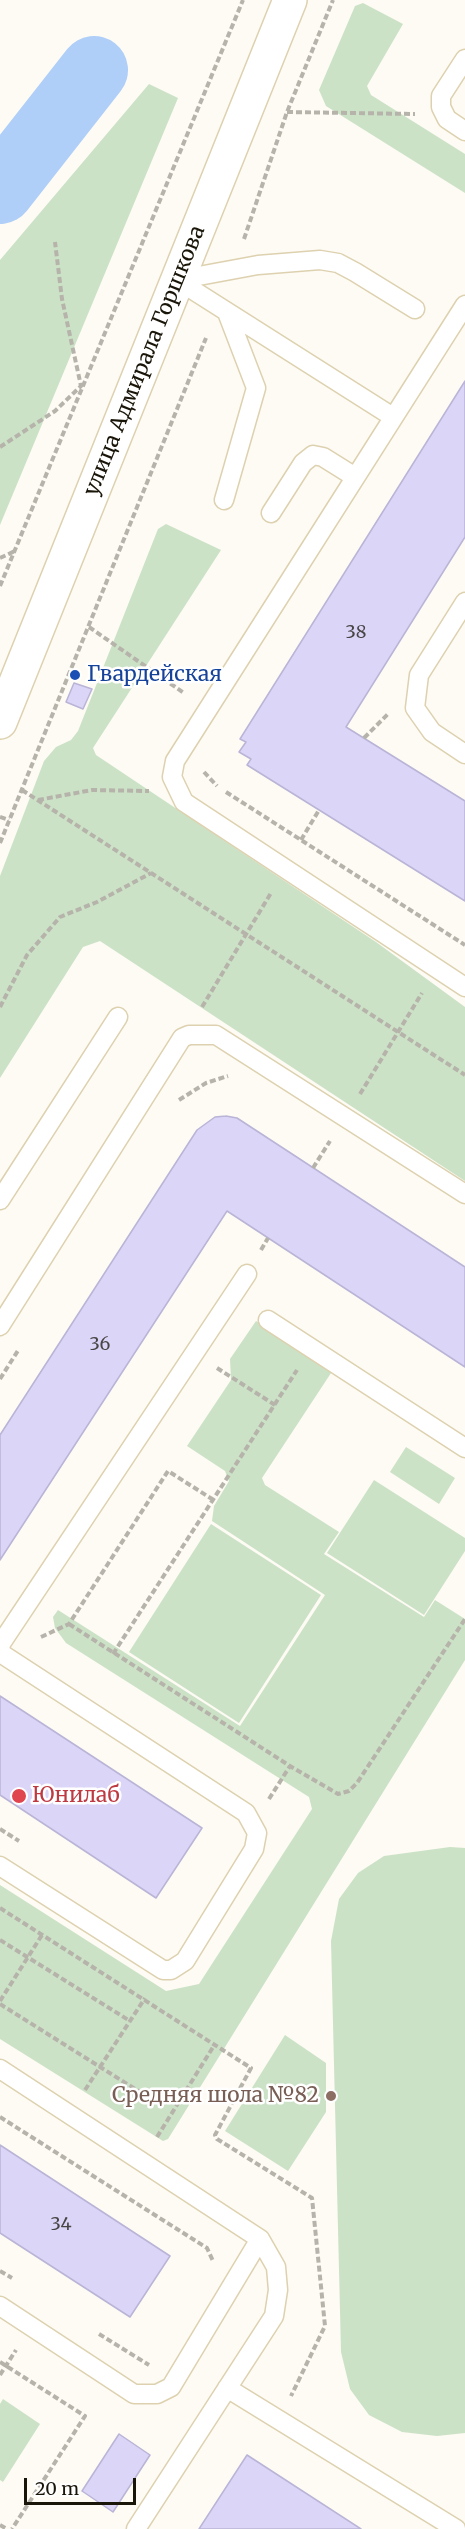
<!DOCTYPE html>
<html>
<head>
<meta charset="utf-8">
<style>
	body { margin:0 }
	#map { position:relative; width:465px; height:2529px; overflow:hidden; background:#fdfbf4; font-family:Merriweather,serif }
	canvas { display:block }
	.scale { position:absolute; left:24px; top:2478px; width:112px; height:27px; box-sizing:border-box; border:3px solid #1a1509; border-top:0; padding-left:8px; font-size:18px; line-height:21px; white-space:nowrap; color:#1a1509; -webkit-text-stroke:4px #fff; paint-order:stroke }
</style>
</head>
<body>
<div id="map">
<canvas width="465" height="2529"></canvas>
<div class="scale">20 m</div>
</div>
<script>
const ctx = document.querySelector('canvas').getContext('2d');
ctx.lineJoin = 'round';
function fill(path, color) {
  ctx.fillStyle = color;
  ctx.fill(path, 'evenodd');
}
function poly(rows) {
  const path = new Path2D();
  for (const r of rows) {
    path.moveTo(r[0], r[1]);
    for (let i = 2; i < r.length; i += 2) path.lineTo(r[i], r[i + 1]);
  }
  return path;
}
function strokePath(path, color, width, dash) {
  ctx.strokeStyle = color;
  ctx.lineWidth = width;
  ctx.lineCap = dash ? 'butt' : 'round';
  ctx.setLineDash(dash || []);
  ctx.stroke(path);
}
function drawText(font, color, halo, rows, align = 'center') {
  ctx.font = font + ' Merriweather,serif';
  ctx.lineWidth = 5;
  ctx.setLineDash([]);
  ctx.textBaseline = 'middle';
  ctx.strokeStyle = halo;
  ctx.fillStyle = color;
  for (const [text, x, y, turn = 0] of rows) {
    ctx.save();
    ctx.translate(x, y);
    ctx.rotate((+turn || 0) * Math.PI / 180);
    ctx.textAlign = isNaN(turn) ? turn : align;
    if (halo) ctx.strokeText(text, 0, 0);
    ctx.fillText(text, 0, 0);
    ctx.restore();
  }
}
fill(poly([
	[363,3,403,24,367,86,371,95,465,154,465,193,326,106,319,90,355,6],
	[149,84,178,98,0,525,0,260],
	[166,524,221,550,93,748,96,755,376,942,465,1007,465,1181,100,941,83,947,0,1078,0,876,44,761,56,747,71,740,78,731,158,529],
	[256,1321,333,1370,262,1478,265,1485,339,1532,324,1554,424,1617,435,1600,465,1619,465,1660,168,2139,163,2141,0,2039,0,1885,166,1991,199,1984,312,1809,309,1797,66,1643,55,1628,53,1617,58,1610,240,1726,325,1595,212,1521,214,1506,229,1481,225,1471,187,1446,231,1380,230,1359],
	[406,1447,455,1478,439,1504,390,1472],
	[374,1480,465,1538,465,1551,424,1615,327,1553],
	[211,1524,321,1595,239,1723,129,1652],
	[450,1847,465,1848,465,2433,437,2436,402,2432,369,2415,350,2389,341,2352,331,1941,339,1899,358,1873,384,1856],
	[285,2035,326,2063,326,2112,288,2171,225,2131],
	[3,2399,40,2424,3,2482,0,2480,0,2404]
]), '#cce2c6');
strokePath(poly([
	[0,190,94,70]
]), '#afcef8', 68);
const building = poly([
	[465,381,465,537,346,727,465,801,465,901,247,765,251,759,239,752,246,742,240,739,465,381],
	[74,683,92,689,83,709,66,702,74,683],
	[226,1116,237,1118,465,1267,465,1367,227,1211,0,1560,0,1435,197,1130,215,1117,226,1116],
	[0,1696,202,1828,156,1898,0,1795,0,1696],
	[0,2145,170,2256,130,2317,0,2233,0,2145],
	[119,2434,150,2455,113,2512,82,2491,119,2434],
	[247,2455,361,2529,199,2529,247,2455]
]);
fill(building, '#dbd5f8');
strokePath(building, '#bab4d6', 1.5);
const lane = poly([
	[465,59,441,96,441,107,447,119,465,131],
	[177,280,393,417],
	[177,280,258,265,320,260,338,263,355,272,415,309],
	[465,305,175,761,172,777,184,802,465,987],
	[224,500,256,388,228,315],
	[271,513,303,463,313,455,323,457,355,477],
	[465,602,419,675,415,708,432,732,465,754],
	[0,1200,118,1017],
	[268,1320,465,1448],
	[0,1326,182,1038,189,1035,216,1035,465,1194],
	[0,1645,247,1274],
	[0,1647,2,1654,246,1813,257,1833,254,1849,185,1961,171,1970,163,1970,0,1866],
	[0,2069,260,2239,276,2267,278,2290,274,2316,136,2529],
	[0,2306,134,2394,157,2394,171,2387,260,2239],
	[227,2388,456,2529]
]);
const primary = poly([
	[0,722,290,0]
]);
strokePath(lane, '#ddd1af', 21);
strokePath(primary, '#ddd1af', 36);
strokePath(poly([
	[287,112,415,114],
	[244,239,287,112,333,0],
	[0,447,55,411,81,386,62,299,55,242],
	[0,558,15,551],
	[0,586,243,0],
	[89,627,184,693],
	[364,738,388,714],
	[204,772,217,786],
	[22,790,465,1075],
	[226,792,465,945],
	[38,800,92,790,149,791],
	[0,817,9,820],
	[301,840,319,810],
	[0,843,206,338],
	[0,1007,27,955,60,917,97,902,151,873],
	[202,1007,271,893],
	[360,1094,422,993],
	[179,1100,206,1083,228,1076],
	[313,1168,330,1141],
	[261,1250,268,1238],
	[217,1368,275,1405],
	[0,1379,19,1349],
	[69,1624,290,1766,338,1794,349,1791,357,1783,465,1619],
	[41,1637,69,1624,168,1471,212,1499],
	[113,1654,297,1370],
	[269,1799,290,1766],
	[0,1829,19,1841],
	[0,1908,251,2068,215,2135,217,2139,312,2198,325,2326,291,2396],
	[0,1940,130,2021],
	[0,2001,42,1935],
	[0,2004,151,2099,170,2103,181,2098],
	[85,2090,145,1998],
	[0,2117,207,2248,213,2261],
	[157,2137,215,2044],
	[0,2271,12,2278],
	[99,2334,149,2365],
	[0,2362,85,2416,12,2529],
	[0,2375,16,2350],
	[0,2525,7,2529]
]), '#b6b3ab', 4, [6, 3]);
strokePath(lane, '#fff', 18);
strokePath(primary, '#fff', 33);
for (const [x, y, r, color] of [
	[75,675,6,"#1a4fb4"],
	[19,1796,8,"#e0444e"],
	[331,2096,6,"#8d6e63"]
]) {
  const dot = new Path2D();
  dot.arc(x, y, r, 0, 2 * Math.PI);
  ctx.fillStyle = color;
  ctx.fill(dot);
  strokePath(dot, '#fff', 2);
}
drawText('18px', '#4a4545', null, [
	["38",356,633],
	["36",100,1345],
	["34",61,2225]
]);
drawText('21px', '#1a1509', '#fff', [
	["улица Адмирала Горшкова",145,361,-68]
]);
drawText('21px', '#164399', '#fff', [
	["Гвардейская",87,675]
], 'left');
drawText('21px', '#be3a42', '#fff', [
	["Юнилаб",32,1796]
], 'left');
drawText('21px', '#785e54', '#fff', [
	["Средняя шола №82",319,2096]
], 'right');
</script>
</body>
</html>
